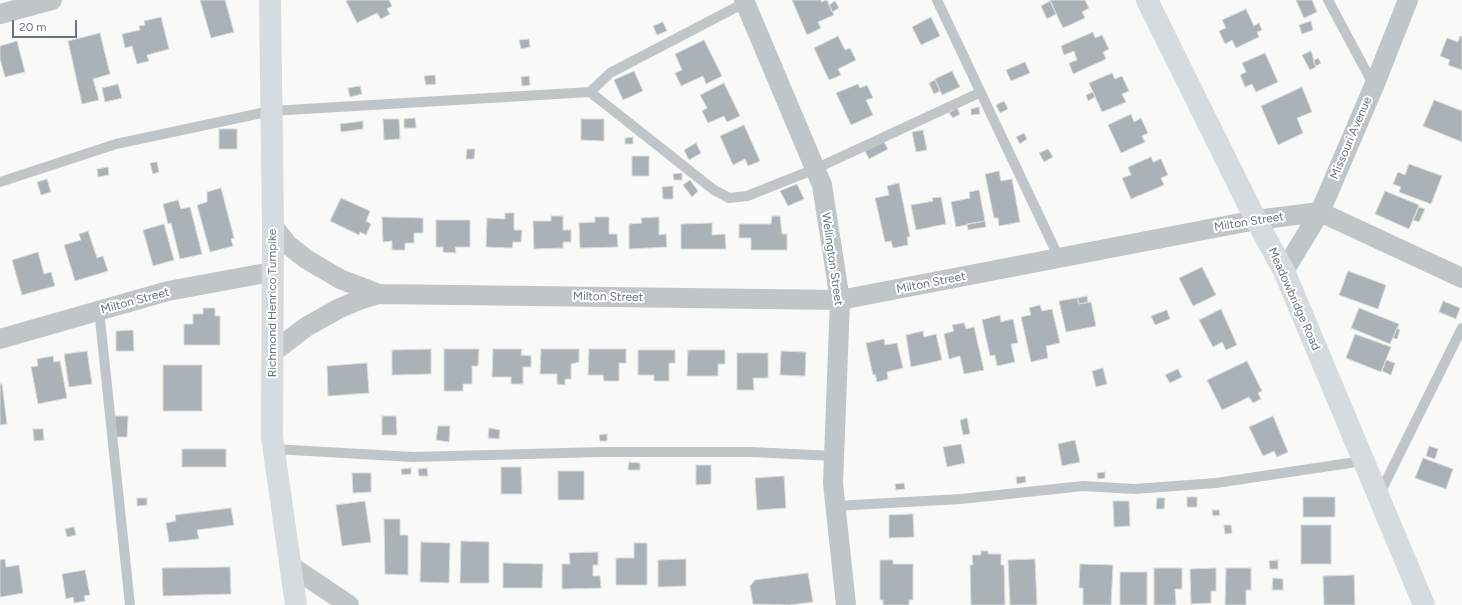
<!DOCTYPE html>
<html>
<head>
<meta charset="utf-8">
<style>
	body { margin:0 }
	#map { position:relative; width:1462px; height:605px; overflow:hidden; background:#f9f9f7; font-family:Figtree,sans-serif }
	canvas { display:block }
	.scale { position:absolute; left:12px; top:20px; width:65px; height:18px; box-sizing:border-box; border:2px solid #667580; border-top:0; padding-left:5px; font-size:12px; line-height:14px; white-space:nowrap; color:#667580; -webkit-text-stroke:3px #fff; paint-order:stroke }
</style>
</head>
<body>
<div id="map">
<canvas width="1462" height="605"></canvas>
<div class="scale">20 m</div>
</div>
<script>
const ctx = document.querySelector('canvas').getContext('2d');
ctx.lineJoin = 'round';
function fill(path, color) {
  ctx.fillStyle = color;
  ctx.fill(path, 'evenodd');
}
function poly(rows) {
  const path = new Path2D();
  for (const r of rows) {
    path.moveTo(r[0], r[1]);
    for (let i = 2; i < r.length; i += 2) path.lineTo(r[i], r[i + 1]);
  }
  return path;
}
function strokePath(path, color, width, dash) {
  ctx.strokeStyle = color;
  ctx.lineWidth = width;
  ctx.lineCap = dash ? 'butt' : 'round';
  ctx.setLineDash(dash || []);
  ctx.stroke(path);
}
function drawText(font, color, halo, rows, align = 'center') {
  ctx.font = font + ' Figtree,sans-serif';
  ctx.lineWidth = 4;
  ctx.setLineDash([]);
  ctx.textBaseline = 'middle';
  ctx.strokeStyle = halo;
  ctx.fillStyle = color;
  for (const [text, x, y, turn = 0] of rows) {
    ctx.save();
    ctx.translate(x, y);
    ctx.rotate((+turn || 0) * Math.PI / 180);
    ctx.textAlign = isNaN(turn) ? turn : align;
    if (halo) ctx.strokeText(text, 0, 0);
    ctx.fillText(text, 0, 0);
    ctx.restore();
  }
}
const building = poly([
	[200,0,225,0,234,32,211,38,200,0],
	[348,0,389,0,392,6,387,9,390,14,381,19,377,13,357,23,346,1,348,0],
	[792,0,821,0,821,2,827,0,834,15,818,22,821,28,807,35,792,0],
	[1050,0,1085,0,1089,8,1082,12,1085,18,1063,28,1050,0],
	[1296,0,1312,0,1317,12,1304,18,1296,0],
	[835,1,839,8,832,12,829,5,835,1],
	[1050,1,1056,14,1047,19,1041,6,1050,1],
	[1246,9,1254,26,1259,23,1262,30,1257,32,1259,37,1236,48,1232,40,1225,44,1219,31,1226,28,1222,20,1246,9],
	[161,17,169,49,147,55,149,61,137,64,132,46,125,48,122,34,140,30,139,26,145,25,144,21,161,17],
	[931,17,940,36,921,45,912,27,931,17],
	[1311,21,1313,30,1302,34,1299,25,1311,21],
	[663,22,667,31,657,35,653,26,663,22],
	[1093,32,1095,38,1102,35,1109,49,1103,52,1106,59,1073,74,1069,63,1077,60,1074,51,1064,55,1061,46,1093,32],
	[100,33,110,74,93,79,99,100,82,104,68,41,100,33],
	[838,36,845,50,850,48,856,60,838,69,841,75,829,80,814,48,838,36],
	[1460,36,1462,37,1462,70,1448,65,1450,60,1440,56,1447,38,1458,42,1460,36],
	[529,39,530,47,521,49,519,40,529,39],
	[704,40,722,76,706,84,703,76,681,86,675,73,682,70,675,54,704,40],
	[17,41,25,72,5,77,0,59,0,46,17,41],
	[1311,51,1316,67,1310,70,1302,55,1311,51],
	[1265,53,1278,82,1256,92,1252,84,1245,87,1240,75,1246,72,1242,63,1265,53],
	[1318,58,1321,63,1316,66,1313,61,1318,58],
	[1025,62,1030,73,1011,81,1006,70,1025,62],
	[634,71,643,91,623,100,614,80,634,71],
	[952,71,960,87,942,95,935,79,952,71],
	[1112,73,1115,79,1122,76,1129,91,1122,94,1126,102,1102,112,1089,83,1112,73],
	[435,75,436,84,426,85,424,76,435,75],
	[529,76,530,85,522,86,521,77,529,76],
	[935,80,940,91,934,94,929,83,935,80],
	[724,83,740,116,727,122,724,116,708,123,702,111,707,108,700,95,724,83],
	[118,84,122,98,105,102,102,88,118,84],
	[858,84,860,88,867,85,873,98,866,100,873,115,851,125,836,93,858,84],
	[360,86,362,94,350,97,348,88,360,86],
	[1302,87,1312,112,1297,118,1303,133,1278,145,1261,106,1302,87],
	[1093,92,1095,97,1088,101,1086,95,1093,92],
	[1434,100,1462,111,1462,142,1423,126,1434,100],
	[1004,101,1008,109,1000,113,996,105,1004,101],
	[979,107,980,114,971,115,971,109,979,107],
	[957,108,960,114,953,118,949,113,957,108],
	[1131,114,1134,122,1141,118,1148,133,1142,136,1145,142,1121,153,1108,125,1131,114],
	[415,118,416,128,404,128,404,119,415,118],
	[383,119,399,119,400,139,384,140,383,119],
	[581,119,604,119,604,141,581,140,581,119],
	[363,121,363,129,341,132,340,124,363,121],
	[744,125,760,161,748,166,745,159,733,165,720,136,744,125],
	[219,129,237,129,237,149,219,149,219,129],
	[923,130,927,150,916,152,912,132,923,130],
	[1024,133,1027,139,1020,144,1016,137,1024,133],
	[633,137,633,144,625,144,625,138,633,137],
	[884,142,888,149,869,159,865,151,884,142],
	[696,143,701,153,689,160,684,150,696,143],
	[467,149,475,149,474,159,466,159,467,149],
	[1048,149,1053,157,1044,162,1039,153,1048,149],
	[632,156,649,156,649,176,632,176,632,156],
	[1151,157,1153,162,1161,159,1168,175,1161,178,1164,185,1131,199,1122,178,1131,175,1128,167,1151,157],
	[157,162,159,172,153,174,150,163,157,162],
	[1409,164,1442,176,1431,204,1399,192,1401,187,1393,184,1398,172,1405,175,1409,164],
	[108,167,109,175,98,177,97,169,108,167],
	[999,171,1001,181,1012,179,1020,222,999,226,998,218,994,218,985,174,999,171],
	[682,173,682,180,674,180,673,174,682,173],
	[47,179,51,192,41,195,37,182,47,179],
	[690,180,698,191,692,197,683,185,690,180],
	[899,183,910,237,907,237,908,245,893,248,891,241,885,242,875,198,889,195,887,186,899,183],
	[797,184,804,199,788,206,780,191,797,184],
	[673,186,673,199,663,199,662,187,673,186],
	[221,188,234,238,231,239,233,246,210,252,197,205,207,202,207,192,221,188],
	[979,190,985,221,956,227,951,202,970,198,969,192,979,190],
	[1385,191,1419,205,1409,229,1375,214,1385,191],
	[941,197,946,224,916,230,911,205,933,201,932,198,941,197],
	[341,198,370,211,366,221,371,224,366,235,360,232,359,235,330,221,341,198],
	[178,200,181,209,190,207,202,254,180,259,171,223,168,224,163,204,178,200],
	[1419,207,1425,209,1419,222,1413,220,1419,207],
	[505,213,514,213,514,230,522,230,521,242,513,242,512,248,486,247,487,218,505,219,505,213],
	[551,216,563,216,563,230,571,230,571,242,563,242,563,248,534,249,533,221,551,221,551,216],
	[772,216,780,216,782,234,787,234,787,250,751,250,751,238,739,238,739,224,771,224,772,216],
	[382,217,423,218,423,233,414,233,414,243,405,243,405,250,392,250,392,241,383,242,382,217],
	[595,217,609,217,609,234,617,234,618,247,580,248,579,223,595,222,595,217],
	[659,217,659,235,666,234,667,247,629,249,629,224,642,223,641,218,659,217],
	[436,220,470,220,470,247,455,247,456,253,443,252,443,247,436,247,436,220],
	[985,221,986,227,968,230,967,224,985,221],
	[712,223,712,235,725,234,726,249,681,249,681,224,712,223],
	[164,224,174,260,153,266,143,230,164,224],
	[88,231,97,258,103,256,108,271,75,281,64,245,81,240,79,234,88,231],
	[38,252,44,274,51,272,55,286,22,295,12,260,38,252],
	[1202,267,1216,295,1193,306,1179,278,1202,267],
	[1348,271,1386,285,1378,309,1339,295,1348,271],
	[1087,296,1088,302,1079,304,1077,298,1087,296],
	[1077,298,1079,304,1091,302,1096,326,1066,332,1059,301,1077,298],
	[1443,301,1460,308,1456,319,1439,312,1443,301],
	[1040,305,1042,311,1052,309,1060,343,1046,346,1048,358,1031,362,1021,317,1031,315,1029,308,1040,305],
	[203,308,215,308,215,316,220,316,220,345,184,345,184,324,193,324,193,314,203,314,203,308],
	[1359,308,1399,324,1390,344,1351,328,1359,308],
	[1221,309,1237,345,1226,350,1222,342,1213,347,1199,320,1221,309],
	[1167,310,1170,319,1155,325,1151,316,1167,310],
	[1000,315,1001,322,1013,319,1018,343,1011,344,1015,362,997,366,995,355,990,356,982,320,1000,315],
	[964,323,966,329,974,327,984,370,964,374,960,356,949,359,944,334,954,331,952,325,964,323],
	[1397,328,1400,330,1397,339,1393,338,1397,328],
	[133,330,134,351,116,351,116,331,133,330],
	[923,331,924,337,936,334,942,360,911,367,906,335,923,331],
	[1355,334,1391,347,1381,372,1346,358,1355,334],
	[884,339,885,345,897,343,903,368,887,372,888,379,877,382,875,374,873,375,866,343,884,339],
	[431,349,431,374,392,375,392,350,431,349],
	[444,349,479,349,478,366,472,366,472,384,463,384,463,391,444,391,444,349],
	[493,349,522,349,521,355,531,356,531,367,523,367,523,384,511,384,511,377,492,377,493,349],
	[541,349,579,349,579,362,571,364,571,379,565,379,565,385,557,384,557,374,540,374,541,349],
	[589,349,626,349,626,363,619,363,619,381,604,381,603,375,588,375,589,349],
	[638,350,675,350,675,363,669,363,669,381,654,381,654,375,638,375,638,350],
	[688,350,725,350,725,364,718,364,718,376,687,376,688,350],
	[87,351,92,384,69,387,64,354,87,351],
	[781,351,806,352,805,376,780,375,781,351],
	[737,353,768,353,768,378,753,378,754,390,737,390,737,353],
	[53,356,54,362,60,361,67,398,38,404,31,367,38,366,37,359,53,356],
	[1386,360,1395,363,1391,375,1382,371,1386,360],
	[1247,361,1262,391,1258,393,1261,399,1253,403,1249,397,1222,410,1207,380,1247,361],
	[367,363,369,393,328,396,327,366,367,363],
	[163,365,202,365,202,411,163,411,163,365],
	[1103,368,1107,384,1096,387,1092,371,1103,368],
	[1178,369,1182,377,1170,383,1165,375,1178,369],
	[0,384,2,384,7,424,0,425,0,384],
	[115,416,128,416,127,437,114,437,115,416],
	[382,416,396,416,397,435,382,435,382,416],
	[1273,416,1288,452,1277,457,1274,451,1263,456,1249,427,1273,416],
	[967,418,970,434,963,435,960,420,967,418],
	[438,426,450,426,449,442,436,440,438,426],
	[489,428,500,430,499,439,488,438,489,428],
	[33,429,43,429,44,440,34,441,33,429],
	[607,434,607,441,600,441,599,435,607,434],
	[1075,440,1080,462,1062,466,1058,444,1075,440],
	[961,444,965,463,947,467,943,447,961,444],
	[1429,446,1438,449,1435,459,1426,456,1429,446],
	[182,449,226,449,226,467,182,467,182,449],
	[1423,458,1453,469,1446,489,1415,478,1423,458],
	[629,462,640,463,640,470,628,470,629,462],
	[696,465,711,465,711,484,696,485,696,465],
	[501,467,521,467,522,494,501,494,501,467],
	[411,468,411,474,402,475,401,469,411,468],
	[427,468,428,476,419,476,418,469,427,468],
	[558,471,584,471,584,500,558,500,558,471],
	[1105,472,1105,478,1098,479,1097,473,1105,472],
	[352,473,371,473,371,492,353,493,352,473],
	[784,476,786,508,757,510,755,478,784,476],
	[1025,476,1026,482,1017,484,1016,477,1025,476],
	[904,483,905,489,896,490,895,484,904,483],
	[1187,497,1197,497,1197,507,1187,507,1187,497],
	[1303,497,1335,497,1335,517,1303,517,1303,497],
	[137,498,147,498,147,505,137,506,137,498],
	[1157,498,1165,498,1164,509,1156,509,1157,498],
	[365,501,371,542,342,546,336,505,365,501],
	[1113,501,1129,501,1130,526,1114,527,1113,501],
	[231,508,234,525,197,530,199,539,169,542,166,523,176,521,175,515,231,508],
	[1212,510,1219,510,1220,515,1213,516,1212,510],
	[913,514,914,537,889,538,889,515,913,514],
	[384,519,400,519,400,535,408,535,408,575,385,574,384,519],
	[1224,525,1231,525,1232,533,1225,534,1224,525],
	[1301,525,1331,525,1331,564,1301,564,1301,525],
	[74,527,76,535,67,537,65,529,74,527],
	[461,541,489,542,489,583,460,583,461,541],
	[421,542,450,543,449,583,420,582,421,542],
	[634,543,647,543,647,585,616,585,616,558,634,558,634,543],
	[981,551,988,551,988,554,1001,554,1001,565,1004,565,1005,605,971,605,970,565,973,565,972,555,981,555,981,551],
	[598,552,598,565,593,565,593,576,600,576,601,588,562,589,562,564,570,564,569,553,598,552],
	[5,559,6,567,19,565,23,593,0,597,0,560,5,559],
	[686,559,686,586,658,587,658,560,686,559],
	[1035,559,1037,605,1010,605,1008,560,1035,559],
	[880,560,893,560,893,564,913,564,913,600,909,600,909,605,883,605,883,600,880,600,880,560],
	[1278,560,1278,569,1270,569,1269,561,1278,560],
	[503,563,543,564,542,588,503,588,503,563],
	[1080,564,1113,565,1111,605,1083,605,1083,588,1079,588,1080,564],
	[230,567,231,594,163,596,162,568,230,567],
	[1154,568,1182,568,1182,589,1175,589,1176,605,1154,605,1154,568],
	[1216,568,1216,591,1211,591,1211,603,1191,604,1190,569,1216,568],
	[1226,568,1251,568,1251,590,1246,590,1246,605,1225,605,1226,568],
	[85,570,90,595,84,596,85,601,74,603,73,597,66,599,62,574,85,570],
	[1120,572,1147,572,1147,605,1120,605,1120,572],
	[808,573,813,602,789,605,753,604,750,586,755,580,808,573],
	[1354,575,1355,605,1324,605,1323,576,1354,575],
	[1273,578,1283,579,1283,590,1272,590,1273,578]
]);
fill(building, '#aab2b7');
strokePath(building, '#dbdbd9', 1);
strokePath(poly([
	[937,0,1059,258],
	[1328,0,1374,86],
	[590,92,610,73,748,1],
	[0,182,116,144,271,111,590,92,714,190,729,198,747,196,815,169,979,93],
	[99,310,130,605],
	[274,449,413,457,602,452,751,452,834,456],
	[1379,495,1462,328],
	[835,506,961,499,1083,486,1134,489,1216,483,1363,461]
]), '#c0c5c8', 10);
strokePath(poly([
	[744,0,822,185,840,300,833,483,846,605],
	[0,14,52,0],
	[273,226,287,244,306,259,340,279,379,294],
	[1284,271,1320,212,1374,86,1408,0],
	[0,339,168,291,271,272],
	[272,353,306,327,338,309,359,300,379,294,840,300,1256,220,1320,212,1462,278],
	[291,566,349,605]
]), '#c0c5c8', 20);
strokePath(poly([
	[270,0,273,226,272,437,296,605],
	[1147,0,1256,220,1284,271,1424,605]
]), '#d6dbde', 22);
drawText('12px', '#667580', '#fff', [
	["Missouri Avenue",1351,138,-67],
	["Milton Street",1249,222,-9],
	["Wellington Street",832,259,82],
	["Milton Street",931,283,-11],
	["Milton Street",608,297,1],
	["Meadowbridge Road",1294,299,66],
	["Milton Street",135,301,-15],
	["Richmond Henrico Turnpike",272,303,-90]
]);
</script>
</body>
</html>
